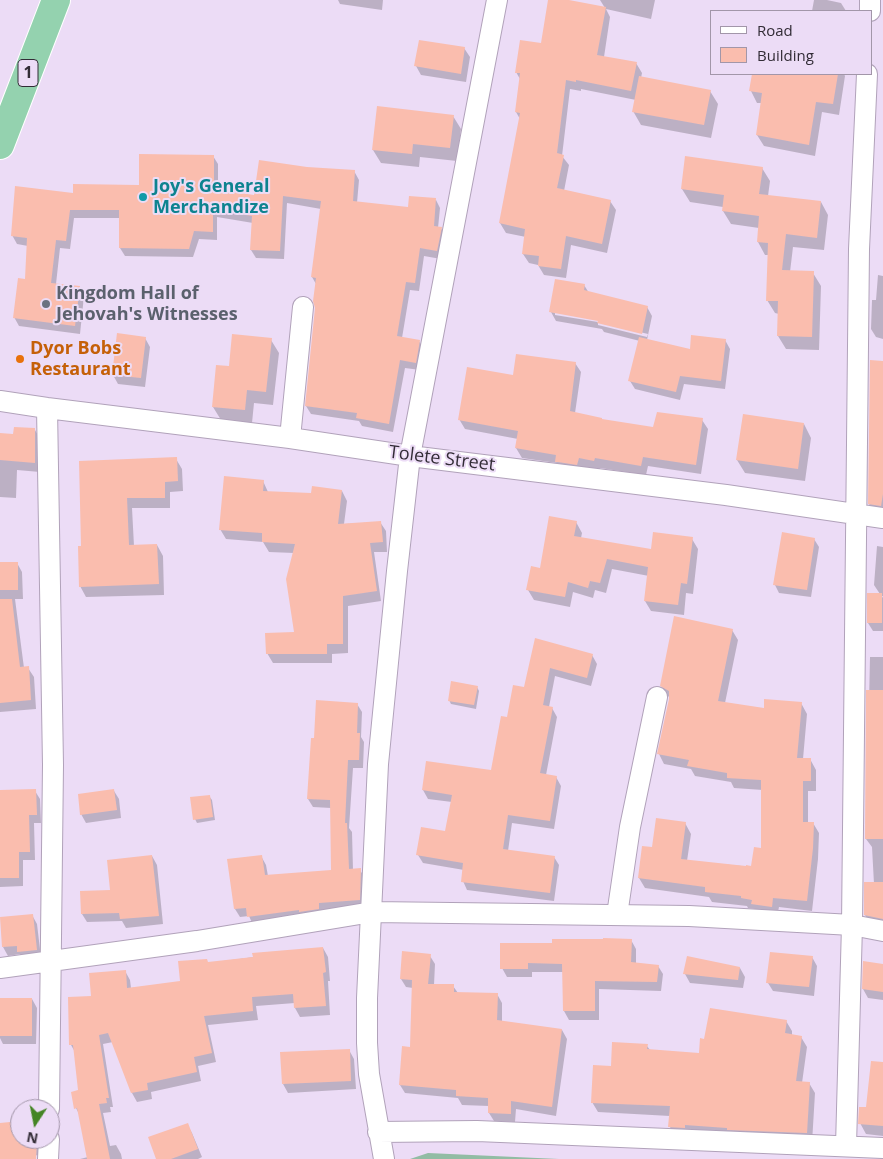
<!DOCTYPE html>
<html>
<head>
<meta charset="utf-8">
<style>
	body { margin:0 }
	#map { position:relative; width:883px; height:1159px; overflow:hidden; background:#ecdcf6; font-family:"Open Sans",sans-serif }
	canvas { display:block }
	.legend { position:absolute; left:710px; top:10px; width:162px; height:65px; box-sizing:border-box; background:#ecdcf6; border:1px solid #a296a9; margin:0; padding:6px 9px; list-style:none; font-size:15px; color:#322c36 }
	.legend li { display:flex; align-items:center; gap:10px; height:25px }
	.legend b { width:25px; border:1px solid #a296a9 }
	.north { position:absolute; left:10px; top:1099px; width:50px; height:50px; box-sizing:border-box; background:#ecdcf6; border:1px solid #a296a9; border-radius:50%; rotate:191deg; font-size:14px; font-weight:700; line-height:20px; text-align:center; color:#322c36 }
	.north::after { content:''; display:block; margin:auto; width:18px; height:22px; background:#448525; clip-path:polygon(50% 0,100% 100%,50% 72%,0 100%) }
</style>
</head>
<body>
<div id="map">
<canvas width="883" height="1159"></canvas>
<ul class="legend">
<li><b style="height:6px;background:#fff"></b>Road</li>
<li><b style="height:14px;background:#fabdae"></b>Building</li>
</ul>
<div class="north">N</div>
</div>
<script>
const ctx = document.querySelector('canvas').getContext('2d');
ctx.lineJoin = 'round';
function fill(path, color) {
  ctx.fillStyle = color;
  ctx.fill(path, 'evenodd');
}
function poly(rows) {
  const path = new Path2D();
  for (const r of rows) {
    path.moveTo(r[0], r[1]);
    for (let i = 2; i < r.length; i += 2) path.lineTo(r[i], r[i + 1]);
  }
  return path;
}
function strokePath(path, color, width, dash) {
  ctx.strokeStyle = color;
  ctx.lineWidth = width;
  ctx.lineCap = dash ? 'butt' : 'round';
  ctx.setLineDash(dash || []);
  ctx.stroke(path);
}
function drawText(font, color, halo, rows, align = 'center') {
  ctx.font = font + ' "Open Sans",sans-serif';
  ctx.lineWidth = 4;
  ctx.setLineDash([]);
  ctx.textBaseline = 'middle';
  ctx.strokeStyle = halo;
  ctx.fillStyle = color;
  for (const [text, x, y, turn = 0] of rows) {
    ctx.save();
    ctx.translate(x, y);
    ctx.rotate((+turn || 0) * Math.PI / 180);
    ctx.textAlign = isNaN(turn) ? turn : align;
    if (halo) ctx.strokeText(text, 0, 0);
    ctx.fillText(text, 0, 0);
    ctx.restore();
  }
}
fill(poly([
	[428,1153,559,1159,410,1159]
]), '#92bca4');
fill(poly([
	[338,0,383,0,382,10,340,4],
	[550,0,562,0,605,8,600,0,655,0,651,19,606,9,610,17,604,57,636,63,642,73,641,78,710,91,718,104,711,138,641,125,633,111,636,100,581,89,581,91,570,89,562,156,569,165,564,191,610,201,616,210,607,253,571,245,566,278,544,275,538,265,529,263,523,254,526,237,506,233,500,223,520,119,516,112,520,79,516,72,542,44],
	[814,0,827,0,841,3,846,11,812,11],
	[464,48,470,57,466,82,421,75,416,66],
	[753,74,844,74,845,76,839,115,822,112,815,156,764,146,757,135,762,103,757,103,751,91],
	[453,116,461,129,457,161,420,157,419,167,381,163,373,150],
	[213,156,218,164,218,191,255,196,307,168,354,171,359,180,357,203,409,208,436,200,440,208,438,228,441,228,446,237,441,259,424,256,419,291,410,290,402,338,419,341,424,350,420,370,405,368,393,432,362,426,359,421,311,414,306,406,316,308,316,284,312,277,321,209,287,203,284,259,256,258,251,250,253,223,217,217,217,240,199,239,193,257,125,256,120,248,120,218,74,218,70,249,60,248,56,284,79,287,84,296,80,334,19,326,14,317,26,281,28,246,17,244,12,235,74,194,140,186],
	[762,168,770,181,768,196,821,202,828,215,824,250,793,247,790,272,813,273,821,286,819,350,786,349,778,336,779,314,775,313,767,300,769,255,765,255,758,242,759,228,731,224,723,211,723,207,690,202,682,189],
	[878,275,883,276,883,339,876,337,871,329,872,300,876,300],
	[584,285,589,293,647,307,652,316,647,340,691,351,725,340,730,349,725,389,684,384,680,400,635,389,630,381,640,341,604,332,602,329,556,321,551,312],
	[555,312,604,321,604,323,555,315],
	[598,322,648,334,647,337,598,325],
	[145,338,150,347,145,387,118,384,113,375],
	[271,340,279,353,273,405,254,403,252,423,221,420,213,407,230,367],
	[575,363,581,372,575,413,603,420,654,429,702,420,708,429,701,474,648,466,646,475,600,468,599,470,561,471,557,463,522,458,516,448,518,439,465,429,459,419,514,377],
	[883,363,883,515,875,514,869,504],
	[804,424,811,438,805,481,745,473,737,460],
	[35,430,40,439,40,472,17,470,16,498,0,497,0,434,14,435],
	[176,459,182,469,183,491,170,492,170,508,132,508,134,546,157,545,163,556,164,595,86,597,80,586,82,547,80,462],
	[263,481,268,492,312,495,342,491,347,501,344,524,380,522,386,531,387,552,374,552,381,601,348,606,348,653,332,654,332,663,273,663,267,653,295,633,294,553,269,552,263,542,226,539,220,529],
	[576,522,582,533,581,538,652,551,692,539,698,549,693,594,686,593,684,615,651,611,645,601,649,576,612,569,606,593,595,590,593,598,573,592,570,607,534,600,528,590],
	[814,539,819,547,811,597,779,593,775,585],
	[877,546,883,547,883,596,882,596,883,598,883,631,873,631,868,623,880,594,874,585],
	[0,563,17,563,22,572,23,599,15,599,24,668,28,668,34,677,36,709,0,712],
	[732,630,738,640,725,703,765,709,801,703,807,714,803,759,810,759,816,770,816,791,808,791,808,823,813,823,819,833,818,859,812,911,779,907,777,917,758,914,755,909,748,908,747,906,712,902,709,897,645,888,639,878,654,849,685,823,691,834,687,861,753,867,762,849,763,790,734,788,731,782,695,776,691,769,664,764,659,754,670,697,667,696,661,685],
	[536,640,592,655,597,664,591,686,555,676,549,707,552,708,557,717,546,775,556,777,561,786,554,829,512,823,508,851,554,857,559,865,554,901,467,890,463,881,464,870,423,863,418,855,446,833,452,802,428,799,423,790,427,762,492,771,508,718,525,688],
	[870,657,883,657,883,927,870,924,865,915,874,884,872,847,866,839],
	[477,687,479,691,476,709,451,704,449,700],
	[357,704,362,712,361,737,364,742,363,768,353,768,349,828,352,832,353,870,360,870,365,878,364,908,253,925,249,916,240,917,235,909,261,856,266,865,268,876,333,871,331,808,313,807,308,799,315,739],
	[0,791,35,791,40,799,41,823,34,823,35,860,23,860,23,886,0,887],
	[114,791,119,799,121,818,86,823,81,814],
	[209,796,212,800,215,820,197,823,195,819],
	[152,856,157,865,163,924,126,928,122,921,87,922,82,914,112,891],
	[32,915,37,924,41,958,23,960,20,954,8,956,3,947],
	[631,940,636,949,636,964,658,966,663,974,661,991,599,989,599,1020,569,1020,564,1011,563,972,532,972,532,977,507,977,502,968,553,944],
	[323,948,328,957,330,981,328,981,330,1015,300,1017,295,1008,295,1003,256,1006,258,1020,208,1025,216,1062,198,1066,201,1081,151,1092,152,1099,137,1102,132,1093,113,1042,103,1044,113,1107,110,1107,111,1112,103,1113,110,1146,116,1145,121,1154,122,1159,80,1159,88,1157,79,1114,76,1108,72,1093,79,1092,75,1052,71,1045,92,998,125,971,130,980,131,988,182,982,208,963],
	[430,956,435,964,434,985,453,986,458,993,497,994,502,1003,502,1022,562,1030,567,1039,556,1116,516,1109,515,1122,494,1121,489,1113,489,1106,462,1105,458,1098,405,1093,400,1085,411,1048,413,988,406,987,401,979],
	[812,957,817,966,814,996,773,991,768,983],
	[883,965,883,1000,868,998,863,989],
	[740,968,745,977,743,988,690,983,685,974],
	[0,999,32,999,37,1008,36,1044,3,1044,0,1038],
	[786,1021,792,1031,792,1035,801,1037,807,1047,802,1083,809,1083,815,1093,812,1143,675,1137,670,1127,670,1116,598,1112,592,1102,612,1067,647,1046,650,1050,700,1054],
	[349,1050,354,1059,356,1089,288,1093,283,1084],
	[883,1096,883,1136,866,1134,860,1123,867,1109],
	[20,1122,20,1139,44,1139,41,1155,27,1156,27,1159,0,1159,0,1124],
	[187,1124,192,1133,202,1157,198,1159,158,1159]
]), '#0003');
fill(poly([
	[548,0,569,0,606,7,597,55,637,62,631,91,576,80,576,82,566,80,557,153,564,155,557,188,611,200,602,244,566,236,561,269,538,266,539,256,522,254,525,229,499,223,520,113,515,112,520,73,515,73,520,40,541,43],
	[419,40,465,47,461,74,414,66],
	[752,74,838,74,833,104,816,102,809,145,756,135,762,93,749,91],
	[639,76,711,90,704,125,632,112],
	[377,106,454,115,450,148,413,144,412,154,372,150],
	[139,154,214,155,214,189,254,195,259,160,307,167,355,170,353,201,408,207,409,196,436,198,434,226,442,227,437,251,420,248,415,283,406,282,397,336,420,340,416,363,400,360,389,424,356,418,357,413,305,406,315,308,313,301,316,278,311,277,321,201,283,196,280,251,250,250,252,216,213,209,213,232,194,231,189,249,119,248,119,210,70,210,66,241,56,240,51,283,80,286,75,326,13,318,18,278,25,279,27,238,11,236,15,186,73,193,73,184,139,185],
	[685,156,763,167,759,194,821,201,817,238,786,234,782,270,814,271,812,337,777,336,778,301,766,301,768,243,757,242,759,216,722,211,724,195,681,189],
	[555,279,585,284,584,290,648,306,642,334,597,323,598,321,549,312],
	[117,333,146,337,141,378,112,375],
	[232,334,272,338,266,392,247,390,245,410,212,407,216,365,229,366],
	[691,335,726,339,721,381,680,376,676,392,628,381,639,337,690,349],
	[516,354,576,362,570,411,602,418,602,419,653,427,657,412,703,418,696,465,643,457,641,466,595,458,594,461,579,458,577,465,558,462,555,462,556,455,515,448,518,431,458,420,467,367,513,375],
	[870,360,883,361,883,494,881,506,868,504],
	[743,414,804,423,798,469,736,460],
	[14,427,35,428,35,463,0,460,0,433,13,434],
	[177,457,178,481,165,482,165,498,127,498,129,545,157,544,159,584,79,587,78,546,81,546,79,461],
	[224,476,264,480,263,491,311,493,312,486,342,490,338,524,381,521,383,542,370,543,377,591,343,596,343,644,327,644,327,654,266,654,265,633,294,632,286,579,295,544,262,542,262,533,219,530],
	[549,516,577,521,574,536,651,549,653,532,693,537,687,584,681,583,678,605,644,601,648,567,607,559,600,583,590,581,588,588,568,582,565,597,526,590,531,566,540,568],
	[782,532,815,538,807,590,773,585],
	[0,562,18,562,18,590,0,590],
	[867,593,882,593,882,623,867,623],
	[0,599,12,599,20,667,29,666,31,700,0,703],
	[674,616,733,629,718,701,764,708,764,699,802,702,797,758,811,758,811,781,803,781,803,822,814,822,813,848,807,901,773,898,772,907,751,904,752,900,741,898,741,896,705,892,705,887,638,878,642,846,652,847,656,818,686,822,681,859,746,866,746,865,751,866,754,847,761,848,761,780,727,778,727,773,687,766,689,760,657,754,669,699,669,691,660,686],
	[535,638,593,654,587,678,550,668,543,705,553,707,540,773,557,776,550,821,508,815,503,849,555,856,550,893,461,882,463,863,416,855,421,827,445,831,452,795,422,790,426,761,491,770,501,716,507,717,513,685,524,687],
	[451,681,478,686,474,705,448,701],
	[866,690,883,690,883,839,865,839],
	[316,700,358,703,357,733,360,733,359,760,348,760,345,823,347,823,349,869,361,868,360,900,319,903,319,909,299,912,299,910,247,917,246,908,234,909,227,859,262,855,265,875,331,870,330,800,307,799,311,738,314,738],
	[36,789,37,815,29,815,30,852,19,852,19,878,0,878,0,790],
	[114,789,117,810,80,815,78,794],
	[210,795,213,817,193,820,190,797],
	[152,855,159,916,120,919,119,913,81,914,80,891,110,890,107,860],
	[864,882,883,882,883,919,864,915],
	[33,914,37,950,17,952,17,946,2,947,0,917],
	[603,938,632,939,631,962,659,965,657,982,595,981,595,1011,563,1011,562,964,528,963,528,969,500,969,500,943,552,943,552,939,603,939],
	[323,947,326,972,323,973,326,1006,294,1008,293,994,252,997,253,1011,204,1016,212,1053,194,1057,197,1072,147,1083,148,1090,131,1093,108,1033,99,1035,109,1098,106,1098,107,1103,99,1104,110,1159,87,1159,77,1108,74,1109,71,1092,78,1090,73,1045,69,1045,68,997,91,996,89,973,126,970,127,988,180,981,178,961,207,959,208,962,253,957,252,953],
	[402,951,431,954,428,984,454,984,454,992,498,993,497,1020,562,1029,552,1107,511,1101,511,1114,488,1113,488,1098,456,1096,456,1090,399,1085,402,1046,410,1047,412,980,400,979],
	[770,952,813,956,809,987,766,983],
	[687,956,740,967,738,980,683,974],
	[863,961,883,964,883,992,862,989],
	[0,998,32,998,32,1036,0,1036],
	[710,1008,787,1020,785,1033,802,1036,796,1081,810,1082,807,1133,727,1130,727,1128,685,1125,685,1128,668,1127,670,1106,591,1103,593,1065,611,1066,612,1042,648,1044,647,1049,699,1053,700,1038,704,1039],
	[350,1049,351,1081,282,1084,280,1052],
	[871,1061,883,1062,883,1126,858,1124,859,1107,866,1107],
	[20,1121,20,1139,37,1139,36,1159,0,1159,0,1123],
	[188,1123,198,1149,171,1159,156,1159,148,1137]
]), '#fabdae');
const minor = poly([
	[870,11,870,0],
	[0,401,47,408,290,438,410,456,726,495,883,518],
	[47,408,53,765,49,1109],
	[290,438,303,307],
	[617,915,630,827,657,697],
	[0,968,197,941,372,912,689,916,852,925,883,931],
	[378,1132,477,1131,883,1148],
	[846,1146,852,925,859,249,867,74],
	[48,1159,49,1139],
	[384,1159,369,1074,367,1043,367,998,378,764,397,571,410,456,497,0]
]);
const trunk = poly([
	[0,145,56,0]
]);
strokePath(minor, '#b1a2ba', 22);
strokePath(trunk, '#fff', 30);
strokePath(minor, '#fff', 20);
strokePath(trunk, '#94d2af', 28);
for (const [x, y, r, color] of [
	[143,197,5,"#0f9aa8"],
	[46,304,5,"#6b7280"],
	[20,359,5,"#e8710a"]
]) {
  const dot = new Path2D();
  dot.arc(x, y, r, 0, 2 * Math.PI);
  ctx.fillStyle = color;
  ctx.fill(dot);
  strokePath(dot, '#ecdcf6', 2);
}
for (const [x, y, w] of [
	[28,73,20]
]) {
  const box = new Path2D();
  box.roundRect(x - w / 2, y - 13.5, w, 27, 4);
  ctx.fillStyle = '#ecdcf6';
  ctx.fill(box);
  strokePath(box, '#322c36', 1);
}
drawText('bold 16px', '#322c36', null, [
	["1",28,73]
]);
drawText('bold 18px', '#0d838f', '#ecdcf6', [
	["Joy's General",153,187],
	["Merchandize",153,208]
], 'left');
drawText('bold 18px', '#5b616d', '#ecdcf6', [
	["Kingdom Hall of",56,294],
	["Jehovah's Witnesses",56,315]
], 'left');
drawText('bold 18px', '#c56008', '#ecdcf6', [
	["Dyor Bobs",30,349],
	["Restaurant",30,370]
], 'left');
drawText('18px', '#322c36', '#ecdcf6', [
	["Tolete Street",442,459,7]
]);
</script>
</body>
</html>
